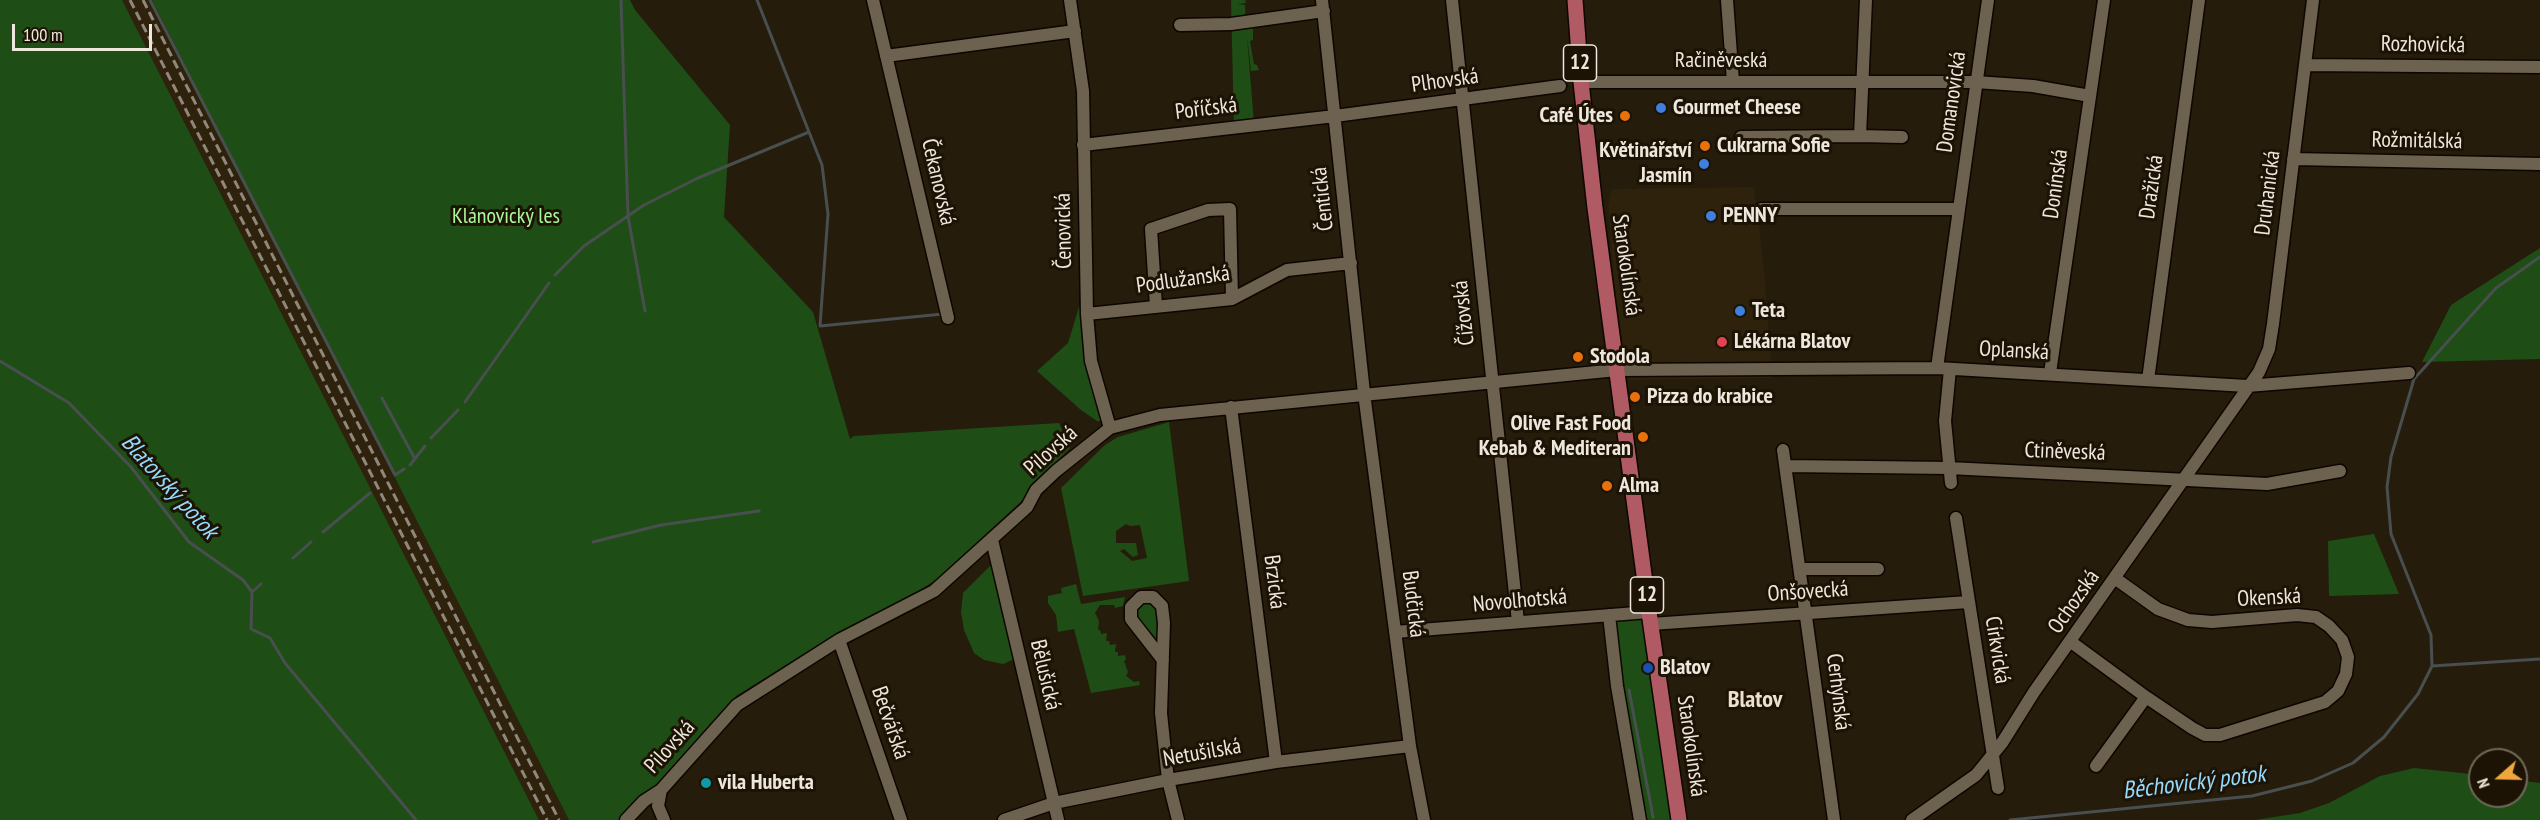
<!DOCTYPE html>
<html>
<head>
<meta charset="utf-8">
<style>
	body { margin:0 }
	#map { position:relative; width:2540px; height:820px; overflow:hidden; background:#251c0c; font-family:"PT Sans Narrow",sans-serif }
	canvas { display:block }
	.north { position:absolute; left:2468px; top:748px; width:60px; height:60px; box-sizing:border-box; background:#1c1304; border:2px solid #70685b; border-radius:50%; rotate:250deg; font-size:16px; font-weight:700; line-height:24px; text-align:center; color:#eee7dd }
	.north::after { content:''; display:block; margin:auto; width:21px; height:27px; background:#efa73d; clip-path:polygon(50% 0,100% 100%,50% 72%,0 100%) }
	.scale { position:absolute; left:12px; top:24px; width:140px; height:27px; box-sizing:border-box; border:3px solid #eee7dd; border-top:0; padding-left:8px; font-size:18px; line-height:21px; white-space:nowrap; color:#eee7dd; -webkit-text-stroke:4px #1c1304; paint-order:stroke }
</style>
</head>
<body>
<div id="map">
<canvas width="2540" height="820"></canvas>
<div class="north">N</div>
<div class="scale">100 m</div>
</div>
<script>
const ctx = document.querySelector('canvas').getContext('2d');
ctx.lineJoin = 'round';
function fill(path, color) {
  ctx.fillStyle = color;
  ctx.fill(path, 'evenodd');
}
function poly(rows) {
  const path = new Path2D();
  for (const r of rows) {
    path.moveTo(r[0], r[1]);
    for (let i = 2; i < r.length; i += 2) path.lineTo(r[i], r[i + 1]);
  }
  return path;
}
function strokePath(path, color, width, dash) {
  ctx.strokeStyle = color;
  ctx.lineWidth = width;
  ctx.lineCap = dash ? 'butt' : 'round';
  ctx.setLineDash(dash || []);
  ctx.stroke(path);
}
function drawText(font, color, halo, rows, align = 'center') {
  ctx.font = font + ' "PT Sans Narrow",sans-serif';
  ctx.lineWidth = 6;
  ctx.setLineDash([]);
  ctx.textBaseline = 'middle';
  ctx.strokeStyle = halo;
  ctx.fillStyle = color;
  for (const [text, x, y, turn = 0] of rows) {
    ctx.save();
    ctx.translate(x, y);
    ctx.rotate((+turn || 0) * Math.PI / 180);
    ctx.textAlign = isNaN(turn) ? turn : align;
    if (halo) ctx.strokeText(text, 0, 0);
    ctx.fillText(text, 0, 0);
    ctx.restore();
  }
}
fill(poly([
	[122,0,152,0,569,820,539,820],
	[1754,187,1764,269,1772,378,1628,380,1614,283,1608,205,1612,189]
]), '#2f220c');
fill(poly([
	[0,0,122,0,539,820,0,820],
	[152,0,630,0,635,10,730,125,724,217,813,312,850,439,854,436,1059,423,1070,448,1028,489,1028,495,937,579,917,592,919,595,839,632,736,696,658,786,620,820,569,820],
	[1231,0,1245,0,1246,3,1238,4,1245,5,1246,28,1253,28,1253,40,1250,41,1254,64,1257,65,1259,70,1251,71,1247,36,1254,124,1234,128],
	[2540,248,2540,359,2422,362,2451,305],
	[1079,307,1083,307,1103,420,1102,421,1097,421,1081,410,1037,371,1068,343],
	[1169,422,1189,581,1083,596,1061,488,1105,445,1118,437],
	[1126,524,1130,526,1140,525,1147,558,1132,561,1120,551,1124,549,1133,557,1138,555,1136,543,1116,543,1116,531],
	[2374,534,2399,594,2329,596,2328,541],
	[992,564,1015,659,1003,664,984,660,974,653,964,630,961,612,963,593],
	[1076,584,1081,604,1125,597,1123,606,1115,608,1114,605,1100,605,1095,613,1099,621,1098,630,1100,630,1101,634,1107,633,1106,641,1109,641,1110,645,1116,644,1115,652,1118,652,1118,656,1125,655,1126,660,1124,661,1128,672,1126,676,1134,682,1139,681,1140,685,1091,693,1074,629,1058,632,1056,615,1048,603,1048,596,1062,593,1061,588],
	[1142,600,1158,605,1159,642,1137,616,1138,603],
	[1649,612,1678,820,1641,820,1609,615],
	[2414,768,2480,775,2480,796,2516,796,2516,780,2540,783,2540,820,2255,820,2300,813,2329,803,2380,776]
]), '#1e4e16');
strokePath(poly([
	[150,0,395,475,404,469],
	[621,0,628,216,645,311],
	[809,132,822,165,828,214,820,326,943,314],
	[555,275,584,246,644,205,698,178,809,132,757,0],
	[0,361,69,403,131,467,189,542,243,580,252,592,251,629,270,638,285,663,416,820],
	[382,398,415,459],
	[465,402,549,283],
	[431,438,458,410],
	[410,465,425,446],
	[323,532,370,493],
	[593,542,661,525,759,511],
	[293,558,311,542],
	[252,592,261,584],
	[2432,666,2540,659],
	[1629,690,1653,817],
	[2010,820,2252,796,2312,781,2353,763,2384,737,2418,694,2432,666,2431,635,2391,534,2387,487,2391,457,2414,379,2496,288,2540,257]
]), '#494e4f', 3);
const minor = poly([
	[873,0,948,318],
	[1070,0,1083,91,1087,314,1091,361,1110,428],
	[1322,0,1364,393,1410,746,1424,820],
	[1452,0,1518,622],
	[1727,0,1733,82],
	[1866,0,1860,136,1902,137],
	[1180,25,1231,24,1324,11],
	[886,56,1075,31],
	[2306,65,2540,67],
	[1581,82,1976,82,2033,86,2090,96],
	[1741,137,1860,136],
	[1083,145,1335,116,1560,86],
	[2293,159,2540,164],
	[1761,209,1959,209],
	[1156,306,1151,229,1208,210,1230,209,1232,299],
	[1087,314,1232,299,1287,270,1351,263],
	[1937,368,1988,0],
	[1950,369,1945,421,1951,483],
	[2050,373,2104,0],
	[2148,380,2199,0],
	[1231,407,1276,762],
	[1783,450,1834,820],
	[1786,466,1949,468,2267,484,2340,471],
	[1956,518,1998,788],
	[992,540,1058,820],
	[1800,569,1878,569],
	[1609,615,1617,686,1640,820],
	[1651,624,1968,602],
	[1395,632,1649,612],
	[839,640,901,820],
	[2071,642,2146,697,2192,728,2205,735,2220,735,2325,702,2338,691,2346,674,2348,657,2342,640,2329,626,2316,617,2297,615,2212,622,2188,620,2158,609,2116,579],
	[1163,660,1131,619,1131,607,1141,597,1153,597,1162,606,1164,623,1161,713,1168,780,1178,820],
	[2096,766,2146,697],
	[661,790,658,806,664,820],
	[626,820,644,801,661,790,737,705,839,640,934,591,1027,507,1036,490,1056,471,1110,428,1160,415,1617,370,1937,368,2247,386,2409,373],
	[1004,820,1054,803,1168,780,1276,762,1410,746],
	[1912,820,1976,775,2002,743,2034,692,2259,372,2269,349,2273,324,2313,0]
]);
const major = poly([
	[1575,0,1581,82,1595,208,1649,612,1679,820]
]);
strokePath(minor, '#0e0600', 15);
strokePath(major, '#0e0600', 18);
strokePath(minor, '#6d6250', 12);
strokePath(major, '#b05b63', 15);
strokePath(poly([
	[130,0,547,820],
	[143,0,559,820]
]), '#90887b', 3, [9, 4.5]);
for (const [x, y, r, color] of [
	[1661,108,6,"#3f7fe0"],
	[1625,116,6,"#e8710a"],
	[1705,146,6,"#e8710a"],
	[1704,164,6,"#3f7fe0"],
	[1711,216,6,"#3f7fe0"],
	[1740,311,6,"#3f7fe0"],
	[1722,342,6,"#e0444e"],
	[1578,357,6,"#e8710a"],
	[1635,397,6,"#e8710a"],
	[1643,437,6,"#e8710a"],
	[1607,486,6,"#e8710a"],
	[1648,668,6,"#1a4fb4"],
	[706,783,6,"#0f9aa8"]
]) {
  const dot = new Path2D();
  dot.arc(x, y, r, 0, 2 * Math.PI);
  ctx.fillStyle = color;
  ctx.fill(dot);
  strokePath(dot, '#1c1304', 2);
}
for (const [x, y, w] of [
	[1580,63,33],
	[1647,595,33]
]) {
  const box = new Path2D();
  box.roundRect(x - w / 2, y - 18, w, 36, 4.5);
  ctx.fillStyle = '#1c1304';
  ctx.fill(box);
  strokePath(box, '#eee7dd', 1.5);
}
drawText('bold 21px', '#eee7dd', null, [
	["12",1580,63],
	["12",1647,595]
]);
drawText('22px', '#eee7dd', '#1c1304', [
	["Rozhovická",2423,45,1],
	["Račiněveská",1721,61],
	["Plhovská",1445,81,-8],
	["Domanovická",1952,102,-82],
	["Poříčská",1206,109,-7],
	["Rožmitálská",2417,141,1],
	["Čekanovská",938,182,77],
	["Donínská",2056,184,-82],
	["Dražická",2152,187,-82],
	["Druhanická",2268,193,-83],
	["Čentická",1323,199,-96],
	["Čenovická",1064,231,-91],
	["Starokolínská",1626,265,82],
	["Podlužanská",1183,280,-8],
	["Čížovská",1464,313,-96],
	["Oplanská",2014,351,3],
	["Pilovská",1051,451,-42],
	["Ctiněveská",2065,452,2],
	["Brzická",1274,582,83],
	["Onšovecká",1808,592,-4],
	["Okenská",2269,598,-3],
	["Novolhotská",1520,601,-5],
	["Ochozská",2074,602,-55],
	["Budčická",1413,604,83],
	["Církvická",1997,650,81],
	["Bělušická",1045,675,77],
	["Cerhýnská",1838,692,83],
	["Bečvářská",890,723,71],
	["Starokolínská",1691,746,82],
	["Pilovská",670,747,-48],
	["Netušilská",1202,753,-10]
]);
drawText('bold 22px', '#eee7dd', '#1c1304', [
	["Gourmet Cheese",1673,108],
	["Café Útes",1613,116,"right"],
	["Cukrarna Sofie",1717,146],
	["Květinářství",1692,151,"right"],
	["Jasmín",1692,176,"right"],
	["PENNY",1723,216],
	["Teta",1752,311],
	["Lékárna Blatov",1734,342],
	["Stodola",1590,357],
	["Pizza do krabice",1647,397],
	["Olive Fast Food",1631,424,"right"],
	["Kebab & Mediteran",1631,449,"right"],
	["Alma",1619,486],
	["Blatov",1660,668],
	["vila Huberta",718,783]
], 'left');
drawText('22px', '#a9f89c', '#1c1304', [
	["Klánovický les",506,217]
]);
drawText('italic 24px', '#94daff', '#1c1304', [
	["Blatovský potok",169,487,48],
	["Běchovický potok",2194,783,-7]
]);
drawText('bold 24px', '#ede0cc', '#1c1304', [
	["Blatov",1755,700]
]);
</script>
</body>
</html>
